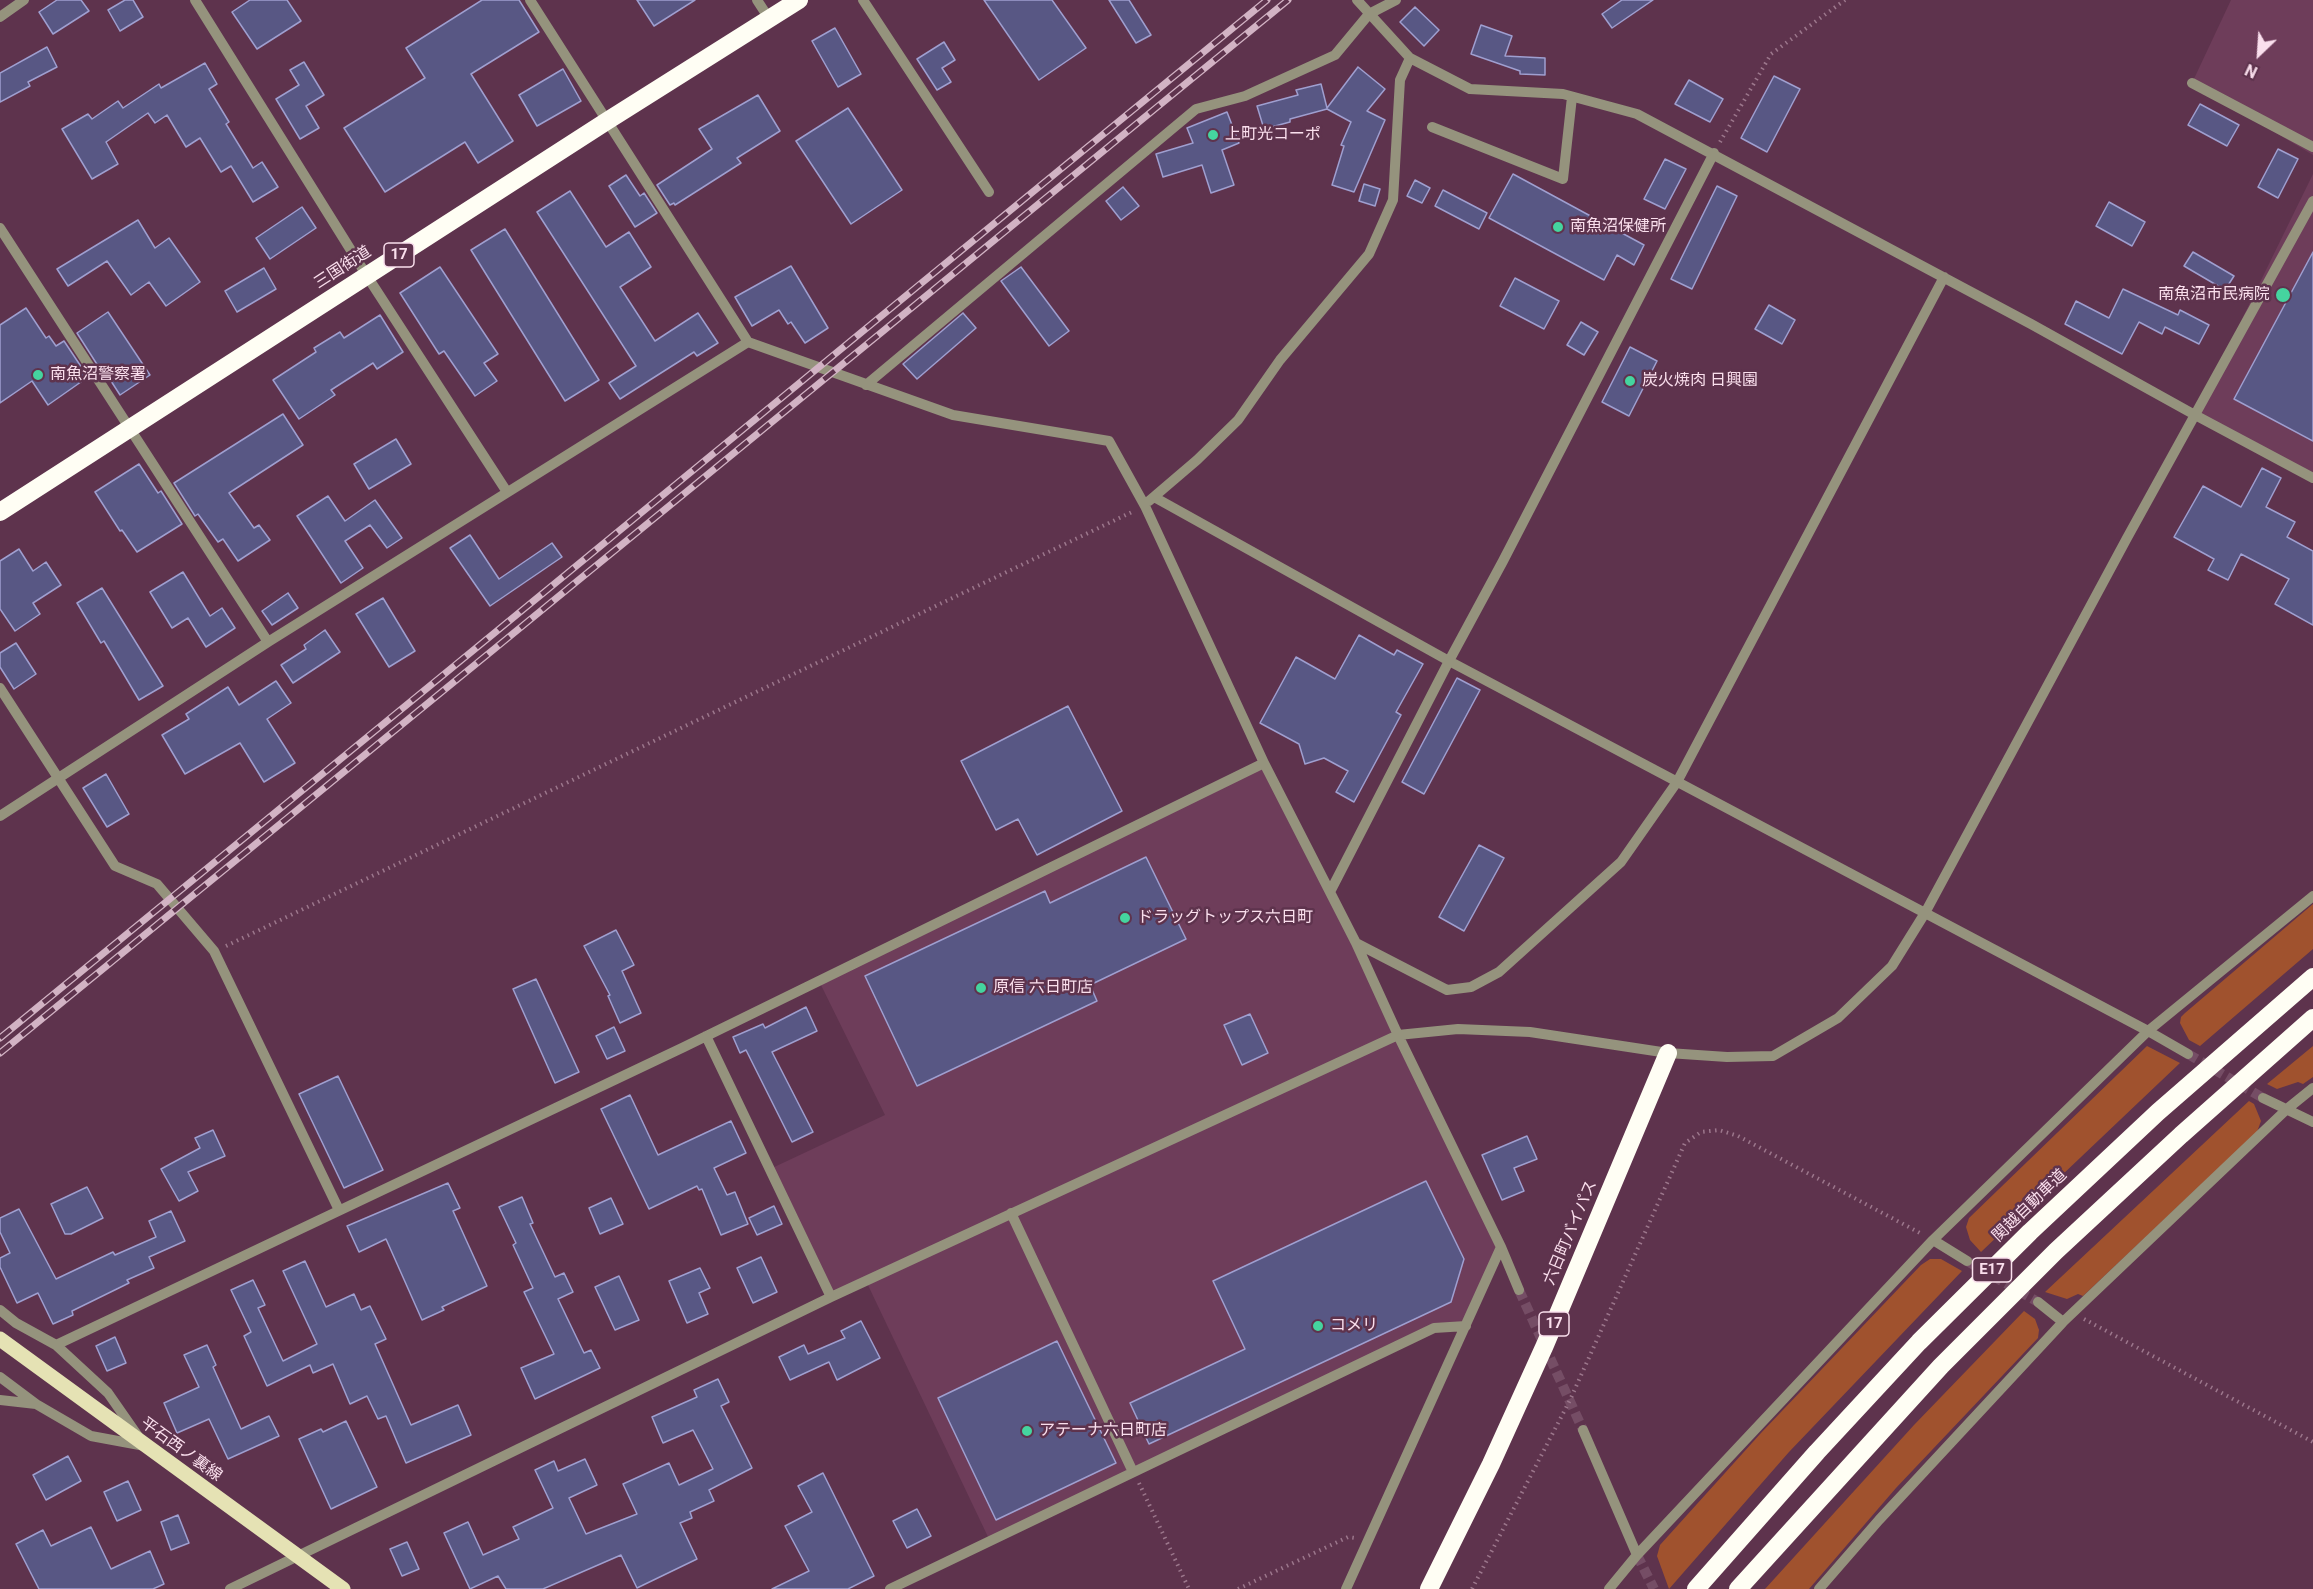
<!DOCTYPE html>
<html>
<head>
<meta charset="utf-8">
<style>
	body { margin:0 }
	#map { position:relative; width:2313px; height:1589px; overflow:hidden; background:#5e334d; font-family:Roboto,sans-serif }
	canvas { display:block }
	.north { position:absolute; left:2229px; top:24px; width:60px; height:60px; -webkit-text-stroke:4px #5e334d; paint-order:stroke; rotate:205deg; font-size:16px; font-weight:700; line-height:24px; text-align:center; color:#fadfed }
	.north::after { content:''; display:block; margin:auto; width:21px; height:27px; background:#fadfed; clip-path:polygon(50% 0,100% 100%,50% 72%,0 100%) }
</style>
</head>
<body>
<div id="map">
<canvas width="2313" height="1589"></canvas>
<div class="north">N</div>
</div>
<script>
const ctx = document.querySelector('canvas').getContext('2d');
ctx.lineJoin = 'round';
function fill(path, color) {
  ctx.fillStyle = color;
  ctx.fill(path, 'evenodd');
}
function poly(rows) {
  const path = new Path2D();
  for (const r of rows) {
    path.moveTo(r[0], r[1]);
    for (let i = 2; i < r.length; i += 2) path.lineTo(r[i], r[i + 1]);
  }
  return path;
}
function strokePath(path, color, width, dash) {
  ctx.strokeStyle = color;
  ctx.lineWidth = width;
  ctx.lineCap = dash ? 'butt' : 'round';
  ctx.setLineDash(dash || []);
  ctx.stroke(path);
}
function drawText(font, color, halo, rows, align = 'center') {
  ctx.font = font + ' Roboto,"Noto Sans JP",sans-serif';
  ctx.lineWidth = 5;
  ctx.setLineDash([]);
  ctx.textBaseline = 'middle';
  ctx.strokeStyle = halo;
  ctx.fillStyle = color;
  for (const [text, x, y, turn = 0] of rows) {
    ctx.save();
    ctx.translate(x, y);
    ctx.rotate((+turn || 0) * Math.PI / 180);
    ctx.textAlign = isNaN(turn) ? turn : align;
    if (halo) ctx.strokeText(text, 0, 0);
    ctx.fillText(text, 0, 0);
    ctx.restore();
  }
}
fill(poly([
	[2231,0,2313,0,2313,155,2192,83],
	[2313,174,2313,478,2195,415],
	[1264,763,1501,1247,1466,1326,1433,1328,990,1541,866,1281,831,1297,770,1169,885,1115,819,981]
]), '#6e3d5a');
fill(poly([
	[2313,904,2313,949,2200,1046,2189,1040,2180,1023,2181,1017,2185,1013],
	[2147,1046,2180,1063,1981,1252,1970,1240,1966,1227,1969,1218],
	[2313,1046,2313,1077,2303,1084,2298,1082,2277,1089,2267,1084],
	[2249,1101,2254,1104,2261,1121,2257,1132,2083,1296,2078,1294,2067,1299,2045,1292],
	[1930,1259,1941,1259,1962,1271,1789,1452,1669,1589,1657,1556,1660,1545,1761,1433,1921,1265],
	[2024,1311,2035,1319,2039,1330,2038,1338,1896,1488,1809,1589,1765,1589,1914,1425]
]), '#a0522e');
const building = poly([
	[57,0,81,0,89,11,53,34,39,12,57,0],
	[125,0,133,0,143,17,120,31,108,10,125,0],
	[250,0,287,0,301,21,257,49,232,12,250,0],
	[482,0,519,0,539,32,471,74,513,141,478,163,465,142,385,192,344,128,425,78,406,48,482,0],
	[637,0,695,0,654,26,637,0],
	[984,0,1052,0,1086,48,1039,80,984,0],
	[1109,0,1129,0,1151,35,1136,43,1109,0],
	[1622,0,1653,0,1612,28,1602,14,1622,0],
	[1415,7,1439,30,1424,46,1400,22,1415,7],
	[1481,25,1512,36,1505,56,1545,58,1545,75,1520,74,1520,71,1471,54,1481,25],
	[835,28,861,74,838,87,812,41,835,28],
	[944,42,955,60,942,68,951,82,937,90,917,59,944,42],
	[47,47,57,67,28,82,30,86,0,102,0,73,47,47],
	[304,62,324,95,306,106,319,128,300,139,276,99,299,85,290,70,304,62],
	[205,63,217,84,209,89,229,122,226,124,253,168,262,162,278,187,253,202,231,166,221,172,200,138,186,147,167,115,155,123,148,113,106,142,118,164,92,179,62,129,88,114,92,119,118,101,123,108,159,84,161,88,205,63],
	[1358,67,1385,89,1367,111,1385,120,1354,192,1332,185,1344,146,1341,145,1351,122,1327,109,1290,119,1290,122,1264,129,1257,106,1298,95,1296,90,1321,84,1327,108,1358,67],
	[563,69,581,101,537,126,519,95,563,69],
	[1774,76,1800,89,1767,152,1741,138,1774,76],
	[1689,80,1723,99,1710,122,1675,104,1689,80],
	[758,95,780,131,737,158,741,163,675,205,674,203,670,205,657,185,712,149,699,129,758,95],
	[2200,104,2239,125,2227,146,2188,125,2200,104],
	[848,108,902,190,851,224,796,141,848,108],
	[1227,112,1239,143,1222,150,1234,185,1211,193,1202,165,1163,177,1156,154,1193,143,1187,128,1227,112],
	[2278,149,2298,159,2278,198,2258,187,2278,149],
	[1665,159,1686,169,1665,209,1644,199,1665,159],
	[1513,174,1644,245,1634,265,1617,255,1604,280,1489,218,1513,174],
	[626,175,640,196,644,193,657,213,635,227,609,186,626,175],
	[1415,180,1430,188,1422,203,1407,196,1415,180],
	[1364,184,1380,189,1375,206,1359,201,1364,184],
	[1717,186,1737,196,1692,289,1671,279,1717,186],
	[1123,187,1139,206,1121,220,1106,201,1123,187],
	[1443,190,1487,213,1479,229,1435,206,1443,190],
	[570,191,606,247,629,232,651,267,620,287,655,341,698,313,718,343,697,356,694,352,620,399,609,383,636,366,537,212,570,191],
	[2109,202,2145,222,2132,246,2096,226,2109,202],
	[302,207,316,228,270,259,256,238,302,207],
	[138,220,155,248,169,238,200,282,166,306,149,282,131,295,107,261,68,286,57,269,138,220],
	[505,229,599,380,565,401,471,250,505,229],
	[2193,252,2234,276,2225,290,2184,266,2193,252],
	[2313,252,2313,441,2234,399,2313,252],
	[791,266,828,328,805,343,791,322,788,324,779,310,752,326,735,297,791,266],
	[440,267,498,354,484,363,497,381,475,396,444,351,439,354,400,293,440,267],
	[1021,267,1069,331,1049,346,1001,281,1021,267],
	[264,268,276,289,237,312,225,291,264,268],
	[1515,278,1559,301,1544,329,1500,306,1515,278],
	[2123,289,2178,315,2180,310,2209,325,2199,344,2165,327,2162,334,2139,322,2122,354,2065,324,2076,301,2109,318,2123,289],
	[1769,305,1795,320,1782,344,1755,329,1769,305],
	[26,308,46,338,49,336,56,346,64,341,88,377,48,405,32,381,0,403,0,325,26,308],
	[108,312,150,375,120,395,102,367,100,369,77,333,108,312],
	[963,313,976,328,917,379,903,364,963,313],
	[380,315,403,352,377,369,373,363,331,390,335,395,299,419,273,380,316,352,314,348,340,332,344,338,380,315],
	[1581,322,1598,332,1584,355,1567,345,1581,322],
	[1630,347,1657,361,1629,416,1602,402,1630,347],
	[283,414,303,445,229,493,254,528,259,525,270,540,238,561,223,539,218,542,198,514,195,516,174,483,283,414],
	[396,439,411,464,369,489,354,464,396,439],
	[139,464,158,493,161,491,182,524,137,552,122,530,120,531,95,492,139,464],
	[2262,468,2281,478,2266,507,2295,522,2287,537,2313,551,2313,625,2275,604,2289,579,2241,554,2228,580,2208,570,2214,559,2174,537,2203,486,2241,507,2262,468],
	[328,496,345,521,375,500,402,538,387,548,370,525,345,541,363,568,341,583,297,516,328,496],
	[470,535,499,579,552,543,562,557,490,606,450,548,470,535],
	[19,549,33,571,46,562,61,585,33,603,40,614,15,631,0,609,0,561,19,549],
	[183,572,210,616,222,608,235,628,206,647,188,618,172,628,150,592,183,572],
	[102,588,163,686,139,700,104,641,101,643,77,603,102,588],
	[288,593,298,608,272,625,262,611,288,593],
	[383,598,415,651,389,667,356,614,383,598],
	[325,630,340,652,293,683,281,665,306,649,304,645,325,630],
	[1359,635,1394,655,1397,650,1423,664,1396,712,1401,715,1354,802,1336,792,1348,771,1324,758,1305,764,1299,744,1260,723,1296,657,1335,679,1359,635],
	[16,643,36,674,14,689,0,667,0,653,16,643],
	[1457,678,1480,690,1424,794,1402,782,1457,678],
	[276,681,291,703,267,719,295,763,264,782,240,743,185,774,162,735,189,719,186,714,228,687,239,705,276,681],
	[1068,706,1122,811,1037,855,1018,819,996,830,961,761,1068,706],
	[106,774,129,814,107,827,83,788,106,774],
	[1479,845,1504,858,1464,931,1439,917,1479,845],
	[1146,857,1186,939,1090,985,1097,1001,917,1086,865,976,1045,891,1050,903,1146,857],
	[616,930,634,965,622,971,641,1013,620,1023,608,996,610,995,584,946,616,930],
	[536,979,579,1072,555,1083,513,989,536,979],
	[806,1007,817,1031,772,1052,813,1132,792,1142,746,1050,740,1053,733,1037,763,1024,765,1028,806,1007],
	[1250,1014,1268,1053,1242,1065,1224,1025,1250,1014],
	[614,1027,625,1051,607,1059,596,1036,614,1027],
	[338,1076,383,1170,344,1188,299,1094,338,1076],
	[630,1095,658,1155,731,1121,746,1153,714,1168,727,1195,735,1192,748,1224,721,1235,702,1189,699,1190,697,1186,649,1209,601,1109,630,1095],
	[213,1130,225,1156,188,1172,198,1191,179,1201,161,1169,200,1148,195,1138,213,1130],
	[1527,1136,1537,1159,1514,1168,1524,1191,1502,1200,1482,1155,1527,1136],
	[1426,1181,1464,1259,1451,1302,1149,1444,1130,1403,1245,1349,1213,1281,1426,1181],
	[448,1183,460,1208,453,1211,487,1286,442,1307,444,1310,422,1320,386,1239,359,1252,347,1226,448,1183],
	[87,1187,103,1218,71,1234,65,1234,51,1204,87,1187],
	[522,1197,533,1223,530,1224,555,1277,564,1273,573,1292,558,1299,584,1353,591,1350,600,1368,535,1399,521,1368,554,1354,524,1292,533,1288,513,1245,516,1243,499,1207,522,1197],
	[611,1198,623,1224,600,1234,589,1208,611,1198],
	[774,1206,782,1224,757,1235,749,1218,774,1206],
	[19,1209,56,1279,113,1252,115,1255,156,1237,149,1221,171,1211,185,1241,149,1257,154,1268,127,1280,129,1283,72,1311,73,1315,53,1324,38,1293,17,1303,0,1267,0,1258,10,1253,0,1232,0,1218,19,1209],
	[761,1257,777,1292,753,1303,737,1268,761,1257],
	[305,1261,326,1307,354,1294,361,1310,370,1306,386,1339,375,1344,411,1425,458,1405,471,1435,406,1463,386,1416,378,1419,367,1396,350,1404,333,1364,313,1373,310,1365,267,1386,244,1336,251,1332,231,1290,253,1280,265,1305,258,1308,283,1361,317,1344,283,1271,305,1261],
	[700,1268,710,1288,699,1293,708,1314,687,1323,669,1281,700,1268],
	[619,1276,639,1320,615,1330,595,1287,619,1276],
	[861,1321,880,1358,837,1380,829,1362,790,1380,779,1357,804,1345,808,1354,845,1338,841,1331,861,1321],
	[115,1337,126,1363,107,1371,96,1346,115,1337],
	[1057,1341,1116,1463,996,1520,938,1398,1057,1341],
	[207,1345,216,1365,213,1367,241,1429,269,1416,279,1436,228,1459,209,1419,177,1433,164,1403,199,1387,184,1355,207,1345],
	[718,1379,729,1402,721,1406,752,1468,709,1490,714,1501,690,1512,692,1518,680,1523,697,1559,637,1588,621,1555,543,1589,506,1589,498,1576,470,1589,444,1533,468,1522,483,1555,519,1539,513,1527,553,1508,535,1470,554,1461,558,1471,585,1459,597,1485,569,1498,586,1534,637,1514,623,1484,669,1463,679,1485,713,1469,693,1430,663,1443,652,1417,697,1397,694,1390,718,1379],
	[346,1421,377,1487,331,1509,299,1439,321,1429,323,1432,346,1421],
	[68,1456,81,1481,46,1500,33,1475,68,1456],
	[823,1473,874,1576,848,1589,772,1589,809,1571,785,1526,812,1512,798,1486,823,1473],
	[128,1481,141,1510,117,1521,104,1492,128,1481],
	[917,1509,931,1536,907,1548,893,1521,917,1509],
	[178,1515,189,1543,171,1550,161,1522,178,1515],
	[91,1527,111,1569,150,1551,164,1584,153,1589,39,1589,16,1544,43,1530,51,1546,91,1527],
	[407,1542,419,1569,402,1576,390,1549,407,1542]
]);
fill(building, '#585784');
strokePath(building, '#9f9fd0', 1.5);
strokePath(poly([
	[2188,1054,2263,1098],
	[1967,1261,2038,1302],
	[1519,1290,1583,1430],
	[1637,1555,1654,1589]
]), '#754d65', 10, [10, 5]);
strokePath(poly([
	[1720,142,1771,54,1845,0],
	[226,946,1134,511],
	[2084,1319,2313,1442],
	[1139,1483,1189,1589],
	[1238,1589,1348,1537,1355,1538],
	[1472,1589,1570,1400,1685,1143,1701,1132,1719,1130,1738,1136,1920,1233]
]), '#9c778c', 4, [1.5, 4.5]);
strokePath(poly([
	[195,0,367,276,507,492],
	[530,0,748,342,953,415,1109,441,1145,506,1264,763,1356,943,1398,1035,1501,1247,1519,1290],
	[757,0,770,20],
	[863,0,989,192],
	[1357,0,1410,58,1470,89,1563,94,1637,114,2031,324,2195,415,2313,478],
	[0,17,24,0],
	[2192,83,2313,147],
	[1432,127,1563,179,1572,97],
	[0,228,268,642,0,816],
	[866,385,1196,109,1245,96,1335,55,1369,14,1396,0],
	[1154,497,1449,661,2148,1031,2188,1054],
	[1149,501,1197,460,1238,420,1280,360,1369,254,1393,200,1400,80,1410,58],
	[268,642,748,342],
	[0,688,115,866,157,884,214,951,339,1210],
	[1330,892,1449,661,1503,561,1714,153],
	[1356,943,1447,990,1471,987,1499,972,1621,862,1677,782,1944,277],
	[706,1036,831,1297],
	[2263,1098,2313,1122],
	[1011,1213,1133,1472],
	[1933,1240,1967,1261],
	[2038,1302,2063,1322],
	[0,1310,16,1323,56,1345,108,1393,138,1436],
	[56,1345,684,1047,1264,763],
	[0,1377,36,1404,91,1436,145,1446],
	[0,1400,36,1404],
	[1583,1430,1637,1555],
	[230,1589,831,1297,1398,1035,1458,1029,1530,1032,1668,1053,1727,1057,1773,1056,1838,1018,1892,966,1925,913,2127,538,2313,201],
	[890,1589,1434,1328,1466,1326],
	[1346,1589,1501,1247],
	[1609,1589,1637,1555,1933,1240,2148,1031,2313,896],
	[1819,1589,1879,1520,2063,1322,2287,1109,2313,1088]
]), '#95937d', 10);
strokePath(poly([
	[0,1339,343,1589]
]), '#e5e2b4', 15);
strokePath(poly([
	[0,512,607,121,799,0],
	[1429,1589,1491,1464,1545,1345,1668,1053],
	[1696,1589,1817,1452,1919,1342,2030,1232,2158,1112,2313,977],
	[1738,1589,1941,1366,2056,1251,2181,1135,2313,1018]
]), '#fffef4', 18);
const rail = poly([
	[0,1038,1267,0],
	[0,1053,1288,0]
]);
strokePath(rail, '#d2b3c4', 7);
strokePath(rail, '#5e334d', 4.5, [14]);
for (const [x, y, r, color] of [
	[1213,135,6,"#45d49f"],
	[1558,227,6,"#45d49f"],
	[2283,295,8,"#45d49f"],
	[38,375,6,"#45d49f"],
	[1630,381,6,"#45d49f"],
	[1125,918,6,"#45d49f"],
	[981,988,6,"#45d49f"],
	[1318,1326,6,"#45d49f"],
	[1027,1431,6,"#45d49f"]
]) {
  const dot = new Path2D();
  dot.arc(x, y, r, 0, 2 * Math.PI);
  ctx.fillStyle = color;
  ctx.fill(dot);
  strokePath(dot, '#5e334d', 2);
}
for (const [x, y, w] of [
	[399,255,30],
	[1992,1270,39],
	[1554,1324,30]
]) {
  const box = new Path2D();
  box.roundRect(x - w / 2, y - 12, w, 24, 4.5);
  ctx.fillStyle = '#5e334d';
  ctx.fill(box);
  strokePath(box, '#fadfed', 1.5);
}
drawText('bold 15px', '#fadfed', null, [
	["17",399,255],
	["E17",1992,1270],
	["17",1554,1324]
]);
drawText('16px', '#fadfed', '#5e334d', [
	["上町光コーポ",1225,135],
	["南魚沼保健所",1570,227],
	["南魚沼市民病院",2270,295,"right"],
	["南魚沼警察署",50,375],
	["炭火焼肉 日興園",1642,381],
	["ドラッグトップス六日町",1137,918],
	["原信 六日町店",993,988],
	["コメリ",1330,1326],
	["アテーナ六日町店",1039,1431]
], 'left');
drawText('16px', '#fadfed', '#5e334d', [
	["三国街道",343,268,-33],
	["関越自動車道",2030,1206,-44],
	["六日町バイパス",1571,1233,-67],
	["平石西ノ裏線",181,1450,36]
]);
</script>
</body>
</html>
